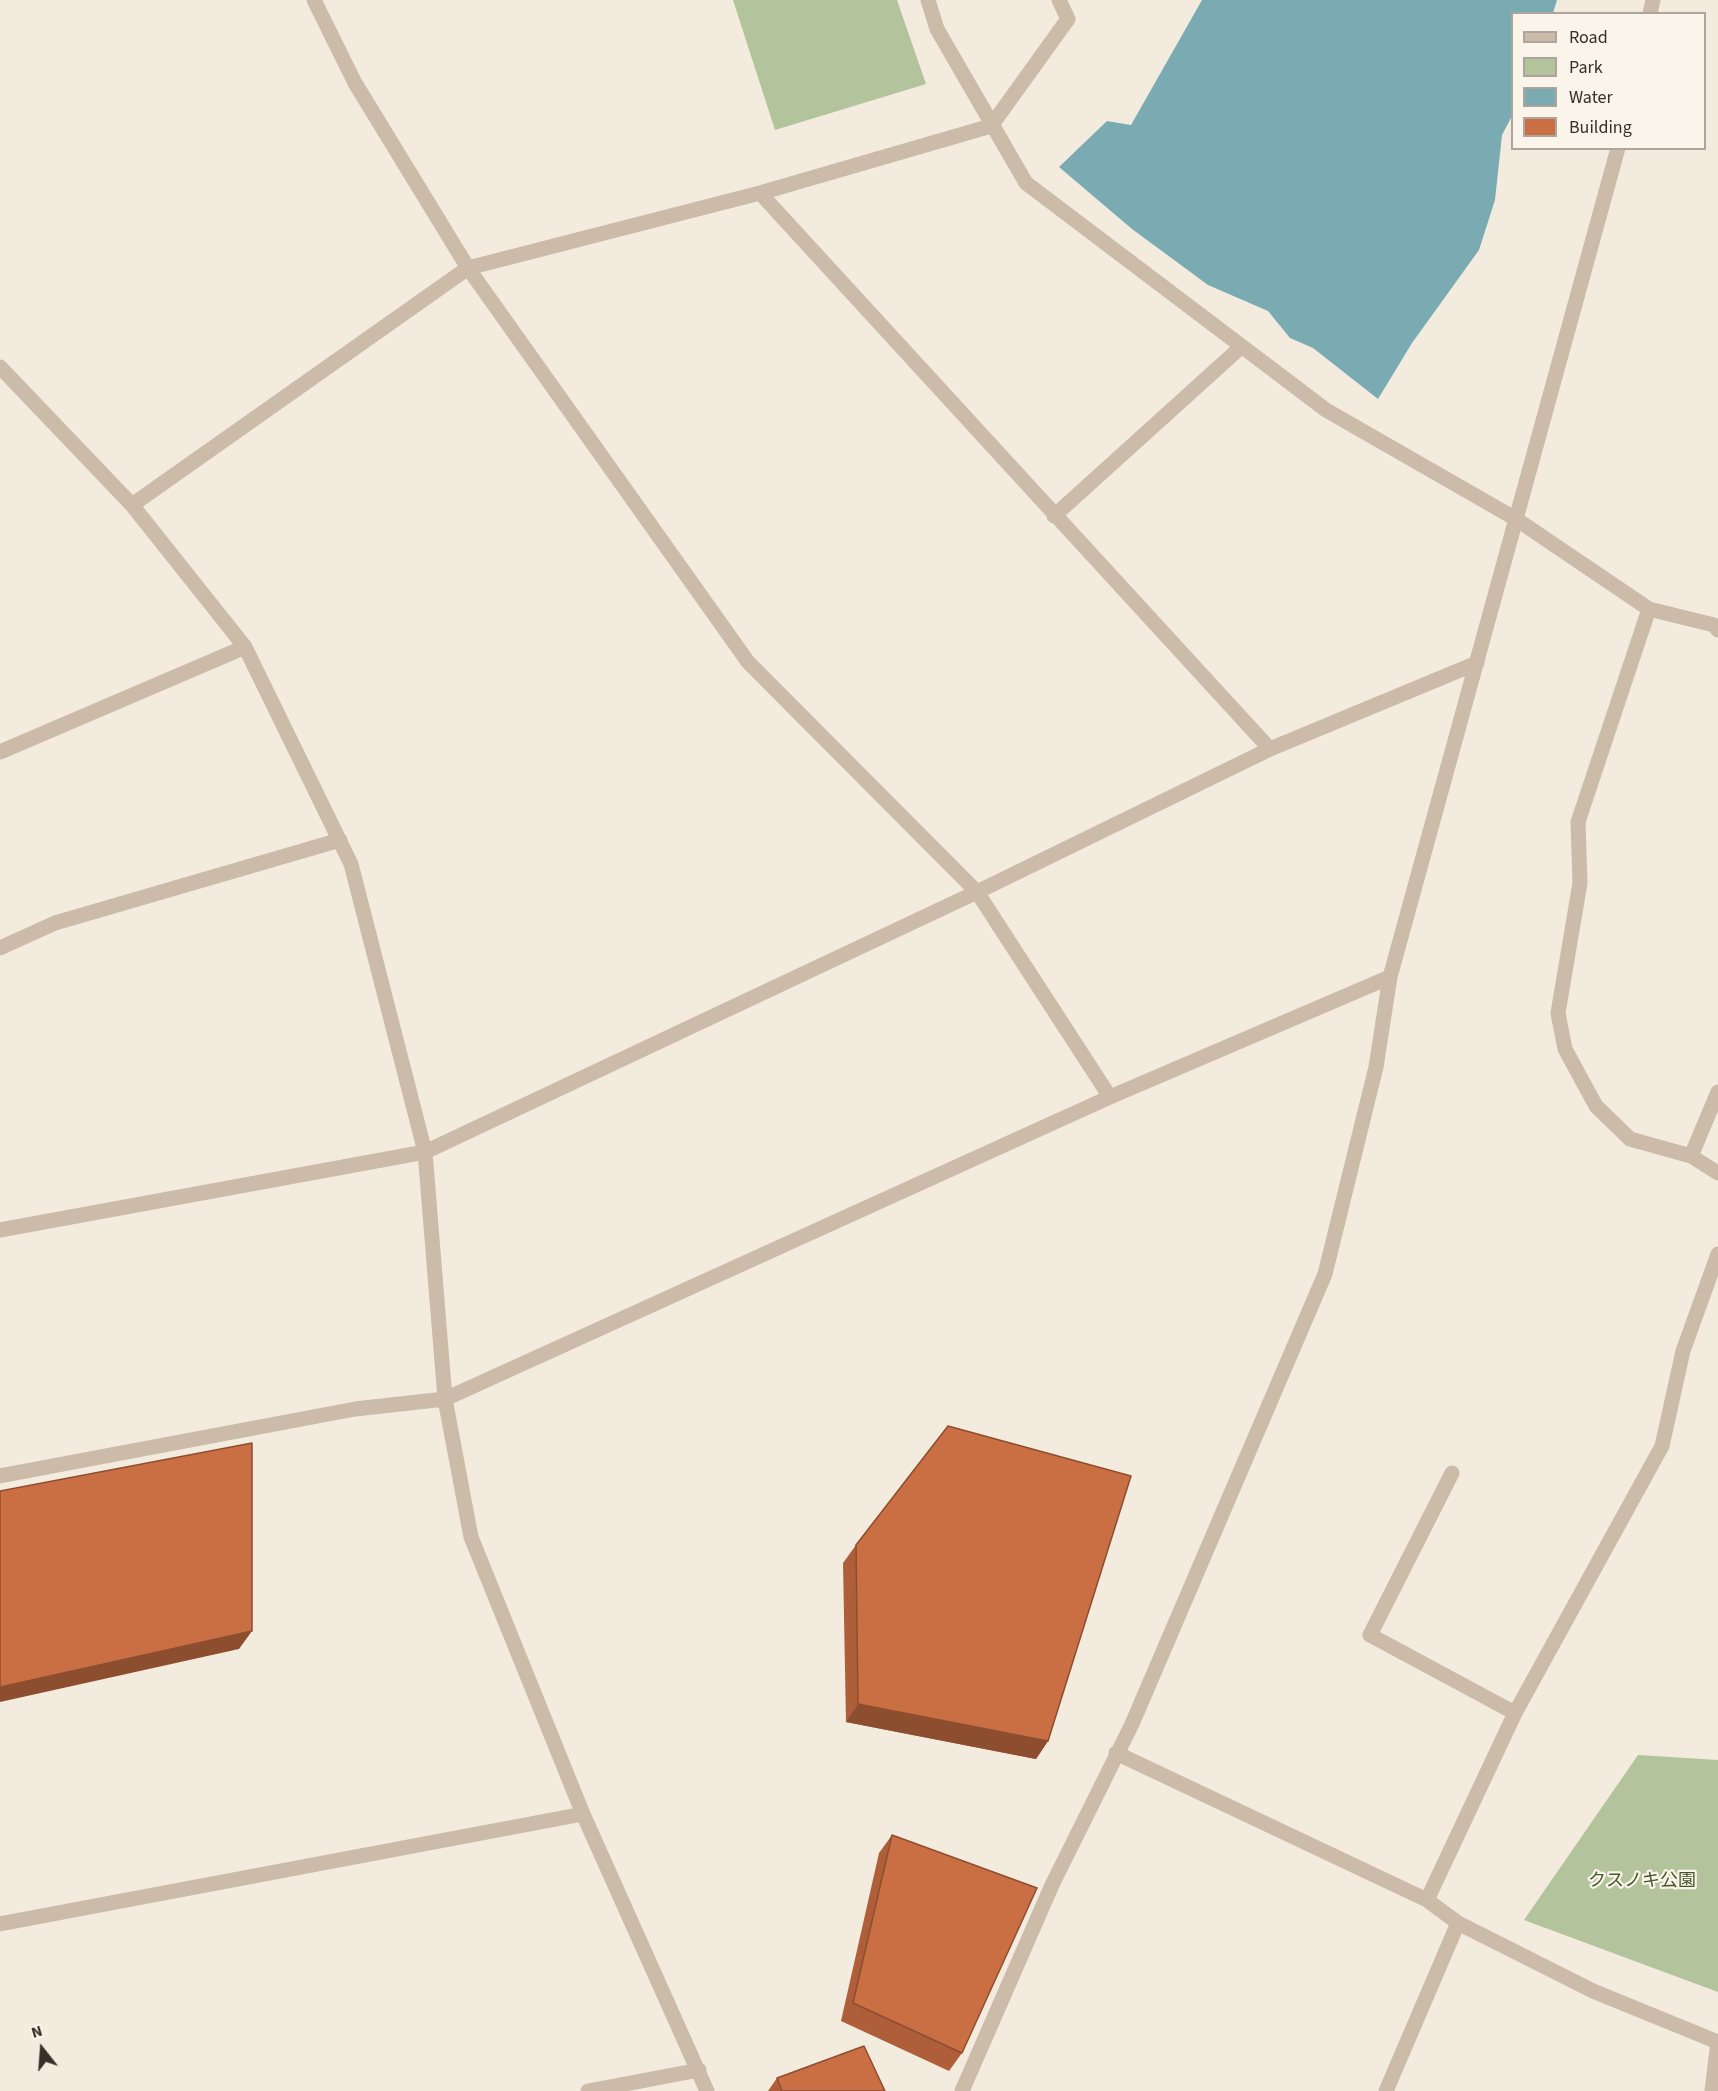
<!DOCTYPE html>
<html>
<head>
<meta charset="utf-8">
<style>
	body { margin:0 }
	#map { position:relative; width:1718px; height:2091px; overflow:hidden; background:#f3ebdd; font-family:"Source Sans 3",sans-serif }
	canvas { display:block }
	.legend { position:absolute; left:1511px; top:12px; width:195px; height:138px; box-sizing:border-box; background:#fbf4ea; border:2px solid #ada59d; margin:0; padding:8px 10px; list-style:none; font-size:18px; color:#392f29 }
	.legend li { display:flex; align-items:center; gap:12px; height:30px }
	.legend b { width:30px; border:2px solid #ada59d }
	.north { position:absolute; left:12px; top:2019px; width:60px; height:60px; -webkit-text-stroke:4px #fbf4ea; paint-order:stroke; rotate:343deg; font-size:16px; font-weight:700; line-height:24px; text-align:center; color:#392f29 }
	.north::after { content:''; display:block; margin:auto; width:21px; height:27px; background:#392f29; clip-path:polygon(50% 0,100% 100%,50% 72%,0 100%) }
</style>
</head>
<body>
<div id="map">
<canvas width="1718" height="2091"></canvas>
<ul class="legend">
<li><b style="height:8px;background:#ccbba8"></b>Road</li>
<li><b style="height:16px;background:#b3c39c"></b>Park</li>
<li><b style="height:16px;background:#7babb2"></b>Water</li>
<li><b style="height:16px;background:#ca6f44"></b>Building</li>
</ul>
<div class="north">N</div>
</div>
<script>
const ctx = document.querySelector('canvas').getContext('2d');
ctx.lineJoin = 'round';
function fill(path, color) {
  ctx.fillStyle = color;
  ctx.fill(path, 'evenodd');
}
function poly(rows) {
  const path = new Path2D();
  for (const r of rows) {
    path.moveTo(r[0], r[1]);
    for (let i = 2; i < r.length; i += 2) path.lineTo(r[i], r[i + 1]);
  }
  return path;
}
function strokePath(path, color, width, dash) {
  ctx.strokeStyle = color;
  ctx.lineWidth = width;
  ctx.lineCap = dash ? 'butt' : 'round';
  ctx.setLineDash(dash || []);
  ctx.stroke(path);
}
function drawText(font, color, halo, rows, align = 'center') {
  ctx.font = font + ' "Source Sans 3","Noto Sans JP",sans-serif';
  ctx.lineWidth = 4.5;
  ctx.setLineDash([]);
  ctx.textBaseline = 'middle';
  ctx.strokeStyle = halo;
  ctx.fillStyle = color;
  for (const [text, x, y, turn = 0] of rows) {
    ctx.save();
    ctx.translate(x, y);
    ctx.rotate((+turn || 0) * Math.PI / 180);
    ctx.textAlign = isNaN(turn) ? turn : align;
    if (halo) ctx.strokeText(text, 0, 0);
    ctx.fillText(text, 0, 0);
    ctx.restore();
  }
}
fill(poly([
	[733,0,897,0,926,84,775,130],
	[1638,1755,1718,1760,1718,1992,1524,1920]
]), '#b3c39c');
fill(poly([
	[1202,0,1557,0,1553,13,1512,14,1512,116,1502,135,1495,200,1479,250,1412,343,1378,399,1313,348,1290,338,1268,311,1208,285,1132,229,1059,167,1107,121,1131,125]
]), '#7babb2');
strokePath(poly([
	[314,0,355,83,468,268,748,662,977,892,1110,1097],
	[928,0,937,29,1026,183,1326,410,1516,519,1649,609,1714,625,1718,630],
	[1650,14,1653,0],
	[760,193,1270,749],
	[0,367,132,505,245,647,351,864,425,1152,445,1399,471,1537,583,1814,707,2091],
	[132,505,468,268,760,193,991,126,1068,19,1059,0],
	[1054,516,1241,347],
	[1649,609,1578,822,1580,883,1558,1013,1565,1049,1596,1106,1630,1139,1691,1156,1718,1173],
	[0,752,245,647],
	[0,948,55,923,340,840],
	[1691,1156,1718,1092],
	[0,1230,425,1152,977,892,1270,749,1477,663],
	[0,1476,355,1409,445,1399,1110,1097,1390,977],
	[1515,1713,1662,1446,1683,1351,1718,1254],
	[1116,1753,1427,1900,1458,1923,1593,1991,1718,2042],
	[1427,1900,1515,1713,1370,1635,1452,1473],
	[0,1924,583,1814],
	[588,2091,699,2070],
	[962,2091,1052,1885,1132,1724,1325,1274,1376,1067,1390,977,1618,148],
	[1386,2091,1458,1923],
	[1712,2091,1718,2042]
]), '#ccbba8', 15);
fill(poly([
	[856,1545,1048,1741,1036,1759,846,1722,843,1563],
	[892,1835,962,2053,949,2071,841,2021,879,1853],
	[777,2078,885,2091,768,2091]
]), '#ae5f3a');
fill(poly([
	[252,1631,239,1649,0,1702,0,1687],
	[858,1704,1048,1741,1036,1759,846,1722]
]), '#8d4e30');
const building = poly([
	[948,1426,1131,1476,1048,1741,858,1704,856,1545,948,1426],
	[252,1443,252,1631,0,1687,0,1491,252,1443],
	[892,1835,1037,1888,962,2053,853,2003,892,1835],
	[864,2046,885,2091,782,2091,777,2078,864,2046]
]);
fill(building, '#ca6f44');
strokePath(building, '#8d4e30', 1.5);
drawText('18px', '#44582b', '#fbf4ea', [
	["クスノキ公園",1642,1882]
]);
</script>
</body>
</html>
